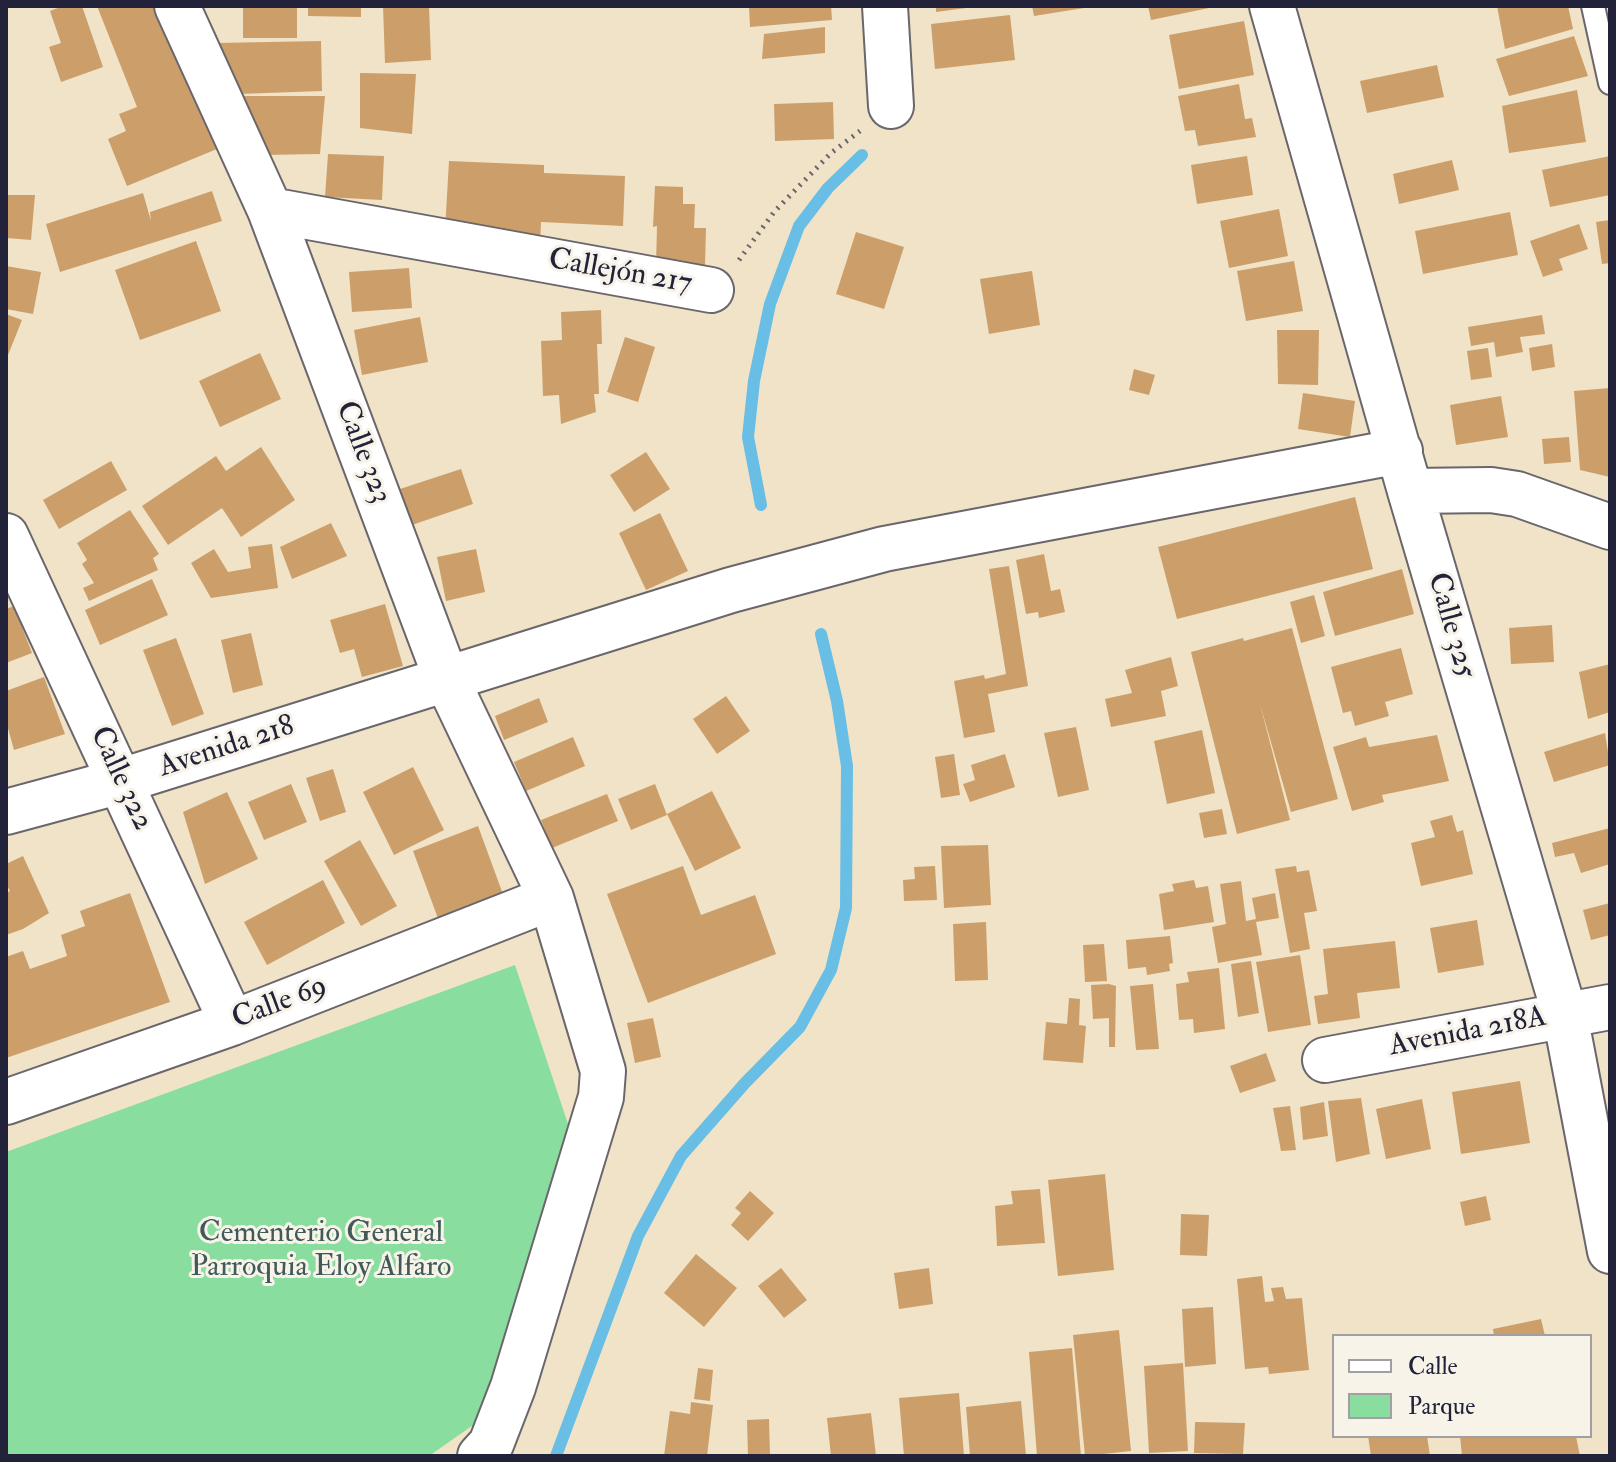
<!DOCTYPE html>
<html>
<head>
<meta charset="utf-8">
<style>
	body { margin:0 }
	#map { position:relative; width:1616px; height:1462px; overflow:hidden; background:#f0e3c7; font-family:"IM FELL Double Pica",serif }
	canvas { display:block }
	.frame { position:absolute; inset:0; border:8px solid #22223b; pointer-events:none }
	.legend { position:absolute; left:1332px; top:1334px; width:260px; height:104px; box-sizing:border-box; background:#f7f3e8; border:2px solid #a29fa3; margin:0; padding:10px 14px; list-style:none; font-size:24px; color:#22223b }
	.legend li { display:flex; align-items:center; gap:16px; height:40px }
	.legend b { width:40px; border:2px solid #a29fa3 }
</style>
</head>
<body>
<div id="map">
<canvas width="1616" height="1462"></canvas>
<div class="frame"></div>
<ul class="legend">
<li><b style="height:10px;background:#fff"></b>Calle</li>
<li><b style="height:22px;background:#88dd9f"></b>Parque</li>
</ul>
</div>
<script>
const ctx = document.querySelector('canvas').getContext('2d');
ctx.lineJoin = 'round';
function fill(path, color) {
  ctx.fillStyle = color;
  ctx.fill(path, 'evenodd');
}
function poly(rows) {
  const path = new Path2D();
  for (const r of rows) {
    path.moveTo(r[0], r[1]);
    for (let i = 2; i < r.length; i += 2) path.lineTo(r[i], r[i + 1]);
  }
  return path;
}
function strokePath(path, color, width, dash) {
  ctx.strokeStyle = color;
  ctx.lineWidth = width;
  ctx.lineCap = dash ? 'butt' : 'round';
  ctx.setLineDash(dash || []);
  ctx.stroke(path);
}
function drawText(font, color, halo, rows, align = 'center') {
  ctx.font = font + ' "IM FELL Double Pica",serif';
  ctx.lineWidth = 6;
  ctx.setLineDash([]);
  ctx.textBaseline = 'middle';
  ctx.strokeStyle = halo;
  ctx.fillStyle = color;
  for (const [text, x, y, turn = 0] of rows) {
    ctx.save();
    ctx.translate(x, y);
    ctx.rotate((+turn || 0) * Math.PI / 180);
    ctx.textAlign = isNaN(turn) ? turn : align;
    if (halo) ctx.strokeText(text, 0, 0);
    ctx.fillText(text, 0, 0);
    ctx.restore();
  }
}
fill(poly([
	[515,965,570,1130,486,1416,429,1456,6,1456,6,1152]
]), '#88dd9f');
strokePath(poly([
	[761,505,748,437,754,381,770,304,799,226,828,188,862,155],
	[556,1456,638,1236,681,1156,745,1083,800,1027,831,970,846,908,847,766,837,701,821,634]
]), '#68bee5', 12);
fill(poly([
	[63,6,82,6,103,67,61,82,49,47,61,43,50,11],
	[97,6,160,6,217,149,127,186,108,139,126,131,119,114,137,107],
	[243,6,297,6,297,38,243,38],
	[308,6,361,6,361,17,308,16],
	[383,6,429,6,431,60,385,63],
	[749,6,831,6,832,20,750,27],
	[936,6,966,6,966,8,936,12],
	[1032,6,1084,6,1084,8,1034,16],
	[1148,6,1213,6,1214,7,1151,20],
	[1497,6,1568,6,1573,29,1505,49],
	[1010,15,1015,60,935,69,931,24],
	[1244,21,1254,75,1179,89,1169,35],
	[825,27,825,53,762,59,764,34],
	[1574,36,1588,76,1509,96,1496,59],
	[321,41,322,91,239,94,217,43],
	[1437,65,1444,97,1367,113,1360,81],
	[360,73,416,74,412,134,360,128],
	[1239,84,1245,119,1252,118,1256,137,1198,146,1195,130,1185,131,1178,96],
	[1577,90,1586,142,1509,153,1502,106],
	[243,96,325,96,320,154,263,155],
	[833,102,834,139,775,141,774,104],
	[328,154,384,156,382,200,325,197],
	[1247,156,1253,195,1197,204,1191,165],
	[1610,156,1610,195,1550,207,1542,170],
	[1452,160,1459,190,1399,204,1393,174],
	[449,161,544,165,544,173,625,176,623,226,541,222,540,244,445,230],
	[655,186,683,187,683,204,695,204,694,228,706,228,705,266,656,265,657,226,653,227],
	[212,191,222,221,60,272,46,224,143,193,151,221,150,212],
	[6,195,35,195,31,240,6,238],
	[1279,209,1288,256,1229,268,1220,221],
	[1510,212,1518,255,1423,274,1415,231],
	[1610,220,1610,263,1602,264,1596,222],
	[1579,224,1588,249,1559,259,1563,270,1543,277,1530,241],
	[856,232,904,247,884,309,836,294],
	[196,241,221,311,140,340,115,270],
	[1294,261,1303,311,1246,321,1237,271],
	[6,266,41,272,33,314,6,309],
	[409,268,412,308,352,312,349,272],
	[1032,271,1040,325,989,334,980,279],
	[601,310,602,344,597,344,599,394,594,394,596,412,561,424,559,395,543,396,541,341,562,340,561,312],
	[6,314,22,320,6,360],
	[1542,315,1545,334,1520,337,1523,352,1496,357,1494,342,1471,346,1468,327],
	[420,317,428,362,362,375,354,330],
	[1277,330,1319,330,1318,385,1278,384],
	[625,337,655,347,638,402,607,392],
	[1552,344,1555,367,1532,371,1529,348],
	[1488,348,1492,377,1471,380,1467,351],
	[260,353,281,399,220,427,199,381],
	[1134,369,1155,375,1149,395,1129,390],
	[1610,388,1610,477,1580,470,1574,391],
	[1303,393,1355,401,1350,437,1298,429],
	[1501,396,1508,437,1456,445,1450,405],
	[1569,437,1571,462,1544,464,1542,439],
	[261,447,295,500,241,537,222,508,168,545,142,506,216,456,226,471],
	[646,452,670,489,634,512,610,475],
	[111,461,127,490,59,529,43,500],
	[461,469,473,504,412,525,400,489],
	[1355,497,1373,569,1177,619,1158,547],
	[130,510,159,554,153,558,158,570,89,601,83,588,94,583,82,564,87,560,77,543],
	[660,513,688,571,646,590,619,533],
	[331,523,347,556,292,579,280,547],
	[272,544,278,588,211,598,191,563,214,549,228,572,251,568,248,547],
	[476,549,485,592,446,601,437,557],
	[1044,554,1051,591,1060,589,1065,612,1039,618,1038,612,1026,614,1016,560],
	[1009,566,1028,686,988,694,995,732,964,738,954,681,984,675,985,679,1006,674,989,569],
	[1402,569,1414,614,1335,636,1323,592],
	[152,579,168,615,100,645,85,610],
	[1314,595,1325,636,1301,643,1290,602],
	[385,604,403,666,362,677,354,649,340,653,330,620],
	[14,606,32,653,6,663,6,609],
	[1552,625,1554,662,1511,664,1509,628],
	[1292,628,1338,799,1291,812,1260,704,1290,820,1237,834,1191,652,1243,638,1244,641],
	[251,633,263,685,233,693,221,640],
	[176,638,204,714,172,726,143,650],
	[1401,648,1413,694,1385,702,1389,716,1355,726,1351,711,1343,713,1331,667],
	[1171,657,1178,686,1161,691,1166,716,1111,727,1105,699,1132,693,1125,670],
	[1610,664,1610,712,1588,719,1579,672],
	[44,677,65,734,14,750,6,721,6,691],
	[726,696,750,731,717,754,693,719],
	[539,698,548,722,504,740,495,716],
	[1076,727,1089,790,1058,797,1044,733],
	[1202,730,1215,793,1167,804,1154,741],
	[1605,733,1610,765,1554,782,1544,752],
	[1437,735,1449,781,1382,795,1384,802,1352,811,1333,747,1366,737,1369,747],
	[573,737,585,766,526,791,514,762],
	[954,754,960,795,941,798,935,757],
	[1005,754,1015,787,970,802,963,784,975,780,971,765],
	[413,767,444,830,394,855,363,792],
	[333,769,346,812,320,821,306,778],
	[291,784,307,822,264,840,248,802],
	[655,784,667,815,631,830,618,799],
	[712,791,741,848,695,871,667,814],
	[227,792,258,859,205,884,183,812],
	[607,794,618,821,552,848,541,820],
	[1222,809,1227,834,1204,838,1199,813],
	[1452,815,1457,832,1463,830,1473,874,1421,886,1411,843,1435,837,1430,821],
	[478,826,504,897,439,921,413,851],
	[1610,828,1610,864,1581,873,1574,853,1555,857,1552,843],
	[360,840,397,906,361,926,324,861],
	[988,845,991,905,944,908,941,846],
	[23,856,49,913,23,929,6,935,6,893,10,891,6,884,6,864],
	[683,866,701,915,755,895,776,954,648,1003,607,894],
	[935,866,937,900,904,901,903,880,915,879,914,867],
	[1296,866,1297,872,1309,870,1317,911,1304,913,1310,949,1290,953,1275,869],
	[323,880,345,923,267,965,244,922],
	[1194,880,1196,888,1208,886,1214,922,1164,930,1159,894,1174,891,1172,884],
	[1241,881,1246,921,1256,919,1252,898,1275,893,1279,918,1256,922,1262,955,1218,963,1212,927,1226,924,1220,884],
	[130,893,170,1002,6,1058,6,957,23,951,30,969,67,956,61,935,85,926,80,911],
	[1610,903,1610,935,1591,940,1583,910],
	[1477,920,1484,965,1438,973,1430,928],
	[986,922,988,980,955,981,953,924],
	[1170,936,1173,963,1169,964,1170,971,1147,975,1146,967,1128,969,1126,940],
	[1395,941,1400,988,1357,993,1360,1018,1318,1024,1314,996,1328,994,1323,949],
	[1104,944,1107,981,1085,982,1083,945],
	[1300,955,1311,1025,1268,1032,1256,962],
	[1251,961,1259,1013,1238,1017,1231,964],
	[1219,968,1225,1029,1194,1033,1193,1019,1179,1020,1176,984,1189,982,1187,972],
	[1109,984,1116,986,1115,1047,1109,1047,1109,1018,1093,1019,1091,985],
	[1153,984,1159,1049,1136,1050,1130,986],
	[1069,998,1080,999,1079,1025,1086,1026,1083,1063,1043,1060,1046,1022,1067,1024],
	[653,1018,661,1057,635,1063,627,1023],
	[1266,1053,1276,1081,1240,1093,1230,1066],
	[1520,1081,1530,1143,1461,1154,1452,1092],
	[1361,1098,1370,1154,1336,1162,1328,1101],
	[1422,1099,1431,1149,1386,1159,1376,1109],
	[1324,1102,1328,1136,1303,1140,1300,1107],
	[1290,1106,1296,1150,1281,1151,1273,1108],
	[1105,1174,1114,1270,1058,1276,1048,1180],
	[1040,1189,1045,1243,997,1246,995,1206,1013,1204,1011,1191],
	[750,1191,774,1213,748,1241,731,1225,741,1213,735,1208],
	[1486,1196,1491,1220,1465,1226,1460,1202],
	[1181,1214,1209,1215,1207,1256,1180,1255],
	[696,1254,737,1288,704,1327,664,1293],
	[781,1268,807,1300,784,1318,758,1286],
	[929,1268,933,1304,899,1309,894,1273],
	[1262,1276,1265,1302,1274,1301,1271,1288,1283,1287,1286,1299,1302,1298,1309,1370,1269,1374,1268,1367,1245,1369,1237,1279],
	[1213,1307,1216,1364,1185,1367,1182,1309],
	[1541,1319,1545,1336,1494,1336,1493,1329],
	[1119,1330,1131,1451,1085,1456,1073,1335],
	[1072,1348,1081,1456,1037,1456,1029,1352],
	[1183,1363,1188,1451,1149,1453,1144,1366],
	[698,1368,713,1370,710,1401,694,1399],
	[959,1393,964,1456,904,1456,899,1398],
	[1021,1401,1026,1456,970,1456,966,1407],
	[691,1402,713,1405,707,1456,664,1456,670,1411,690,1414],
	[871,1413,876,1456,831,1456,827,1418],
	[769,1419,770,1456,748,1456,747,1420],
	[1195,1422,1245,1423,1243,1454,1194,1453],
	[1368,1436,1427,1436,1430,1456,1371,1456],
	[1460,1436,1576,1436,1580,1456,1462,1456]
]), '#cc9f6a');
const service = poly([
	[1593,6,1610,83]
]);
const minor = poly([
	[177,6,270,210,446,678,551,898,603,1071,601,1097,513,1387,491,1444,480,1456],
	[885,6,891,106],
	[1272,6,1410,491,1565,1015,1610,1251],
	[270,210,711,290],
	[1410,491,1491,490,1517,494,1610,527],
	[6,536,232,1023],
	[6,812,121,781,731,590,884,549,1400,451],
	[1325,1060,1610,1007],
	[6,1102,232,1023,551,898]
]);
strokePath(service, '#6a666c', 26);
strokePath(minor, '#6a666c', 48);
strokePath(poly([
	[739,260,774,212,831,153,860,131]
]), '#6a666c', 5, [2, 6]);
strokePath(service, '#fff', 22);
strokePath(minor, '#fff', 44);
drawText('30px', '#22223b', '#f7f3e8', [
	["Callejón 217",620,273,10],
	["Calle 323",362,453,69],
	["Calle 325",1450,626,74],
	["Avenida 218",227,748,-18],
	["Calle 322",120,779,65],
	["Calle 69",280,1004,-21],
	["Avenida 218A",1468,1033,-11]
]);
drawText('30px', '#415a59', '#f7f3e8', [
	["Cementerio General",321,1235],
	["Parroquia Eloy Alfaro",321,1269]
]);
</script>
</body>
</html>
